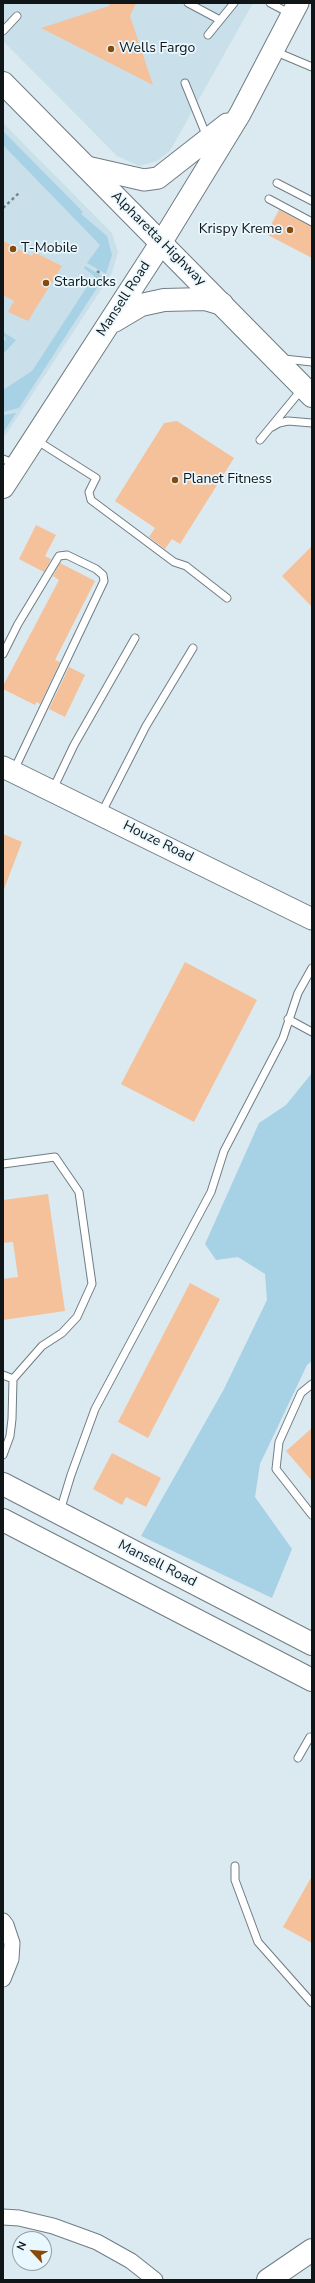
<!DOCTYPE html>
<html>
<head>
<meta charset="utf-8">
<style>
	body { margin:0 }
	#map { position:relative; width:315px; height:2283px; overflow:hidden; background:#dbeaf1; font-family:"Nunito Sans",sans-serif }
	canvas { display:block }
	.frame { position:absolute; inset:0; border:4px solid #101517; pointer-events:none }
	.north { position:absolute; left:12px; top:2231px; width:40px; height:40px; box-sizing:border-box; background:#e9f7fe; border:1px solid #929da2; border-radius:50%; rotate:296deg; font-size:11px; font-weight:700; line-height:16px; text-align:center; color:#101517 }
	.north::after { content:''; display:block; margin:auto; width:14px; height:18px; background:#874a09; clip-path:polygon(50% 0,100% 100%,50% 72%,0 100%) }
</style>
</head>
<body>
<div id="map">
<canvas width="315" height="2283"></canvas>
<div class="frame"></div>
<div class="north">N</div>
</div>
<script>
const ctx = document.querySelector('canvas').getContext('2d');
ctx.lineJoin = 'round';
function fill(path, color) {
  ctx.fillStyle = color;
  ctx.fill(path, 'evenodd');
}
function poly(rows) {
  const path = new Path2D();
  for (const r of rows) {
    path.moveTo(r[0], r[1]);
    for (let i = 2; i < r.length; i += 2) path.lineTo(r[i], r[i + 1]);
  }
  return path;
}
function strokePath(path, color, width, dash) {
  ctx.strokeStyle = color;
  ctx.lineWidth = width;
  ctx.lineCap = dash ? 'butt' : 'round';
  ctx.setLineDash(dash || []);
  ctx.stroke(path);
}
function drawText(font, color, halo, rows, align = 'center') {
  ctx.font = font + ' "Nunito Sans",sans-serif';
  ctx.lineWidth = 3.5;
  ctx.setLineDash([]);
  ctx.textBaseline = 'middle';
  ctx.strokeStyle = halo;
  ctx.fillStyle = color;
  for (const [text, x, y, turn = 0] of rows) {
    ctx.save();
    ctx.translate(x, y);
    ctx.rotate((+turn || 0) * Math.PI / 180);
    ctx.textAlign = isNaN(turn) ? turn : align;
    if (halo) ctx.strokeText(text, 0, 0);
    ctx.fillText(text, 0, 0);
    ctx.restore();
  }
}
fill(poly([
	[3,3,253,3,170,151,157,161,139,166,117,156,3,41],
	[3,123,112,233,118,252,112,273,3,439]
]), '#c9e0eb');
fill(poly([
	[3,131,83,212,81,214,107,236,112,255,106,274,87,263,100,245,3,145],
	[85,266,104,277,19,408,3,412,3,390,32,371,94,276,84,268],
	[3,332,16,340,3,354,3,341,6,340],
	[16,413,3,433,3,415],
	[312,1073,312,1361,307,1365,260,1464,255,1497,292,1549,272,1598,141,1536,224,1389,267,1300,265,1274,238,1257,216,1260,205,1244,259,1123,286,1105]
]), '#a7d1e5');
fill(poly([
	[110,3,136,3,130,16,153,85,41,28,109,6],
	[279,210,312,227,312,258,266,234],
	[3,241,32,256,34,252,62,266,28,321,8,312,14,301,3,295],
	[177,421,234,458,180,544,172,539,165,549,149,537,155,528,115,501,164,423],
	[36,525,56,535,45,556,51,559,44,572,19,559],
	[312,546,312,607,282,576],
	[60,563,95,581,55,660,60,662,40,704,36,702,35,705,3,689,3,686,59,580,53,576],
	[69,667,85,675,65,717,49,709],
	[3,834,22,842,4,889,3,889],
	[185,962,257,1000,194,1122,121,1084],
	[48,1194,65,1311,3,1320,3,1279,18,1277,13,1242,3,1243,3,1200],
	[190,1283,220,1299,148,1438,118,1422],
	[312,1428,312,1481,286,1451],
	[112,1453,161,1478,146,1507,126,1497,122,1505,93,1489],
	[312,1876,312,1943,283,1927]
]), '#f4c19a');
const lane = poly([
	[188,3,220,20],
	[270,3,291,14],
	[3,31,17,16],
	[208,35,234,3],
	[274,51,312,67],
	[185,83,207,137],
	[277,183,312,201],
	[269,199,312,222],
	[284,359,312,362],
	[272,427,279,423,288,421,312,423],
	[36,440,96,478,89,492,91,500,174,562,186,566,227,598],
	[260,440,302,389],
	[3,459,15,464],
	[3,654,18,624,59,556,67,555,96,569,103,575,104,581,14,770],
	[53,789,74,745,135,638],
	[101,814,146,726,193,648],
	[288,1019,312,1032],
	[3,1164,55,1157,79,1192,92,1284,77,1317,62,1333,42,1346,13,1379,12,1419,10,1436,3,1455],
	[3,1375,13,1379],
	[312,1384,301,1393,279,1442,276,1469,312,1515],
	[60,1511,71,1475,95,1409,211,1192,224,1151,283,1038,298,993,312,968],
	[298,1758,310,1737],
	[235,1866,235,1880,258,1942,312,2003]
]);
const street = poly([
	[3,1921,6,1925,12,1943,11,1959,3,1979],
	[3,2217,19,2218,53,2226,97,2242,131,2261,155,2280]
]);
const secondary = poly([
	[87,167,144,180,158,178,227,124],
	[161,243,240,114,298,3],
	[3,767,312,919]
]);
const primary = poly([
	[114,321,141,305,164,300,205,299,222,304],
	[3,487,161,243],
	[3,1484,312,1644],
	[3,1520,312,1680],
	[268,2280,312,2250]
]);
const highway = poly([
	[3,83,312,396]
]);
strokePath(lane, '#707d84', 9);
strokePath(street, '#707d84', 17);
strokePath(secondary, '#707d84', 23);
strokePath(primary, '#707d84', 24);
strokePath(highway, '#707d84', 24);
strokePath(poly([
	[3,208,19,193],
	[97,271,101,274]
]), '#7a8489', 2.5, [3, 3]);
strokePath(lane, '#fff', 7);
strokePath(street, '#fff', 15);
strokePath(secondary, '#fff', 21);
strokePath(primary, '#fff', 22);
strokePath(highway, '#fff', 22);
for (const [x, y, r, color] of [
	[111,49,4,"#874a09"],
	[290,230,4,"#874a09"],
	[13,249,4,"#874a09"],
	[46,283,4,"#874a09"],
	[175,480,4,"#874a09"]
]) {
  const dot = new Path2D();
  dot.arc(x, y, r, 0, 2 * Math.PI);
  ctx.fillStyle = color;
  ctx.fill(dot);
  strokePath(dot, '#e9f7fe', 1.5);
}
drawText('14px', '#101517', '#e9f7fe', [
	["Wells Fargo",119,49],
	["Krispy Kreme",282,230,"right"],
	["T-Mobile",21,249],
	["Starbucks",54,283],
	["Planet Fitness",183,480]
], 'left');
drawText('14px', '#101517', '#e9f7fe', [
	["Alpharetta Highway",158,239,45],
	["Mansell Road",124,299,-57],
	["Houze Road",158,842,26],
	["Mansell Road",157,1564,27]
]);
</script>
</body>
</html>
